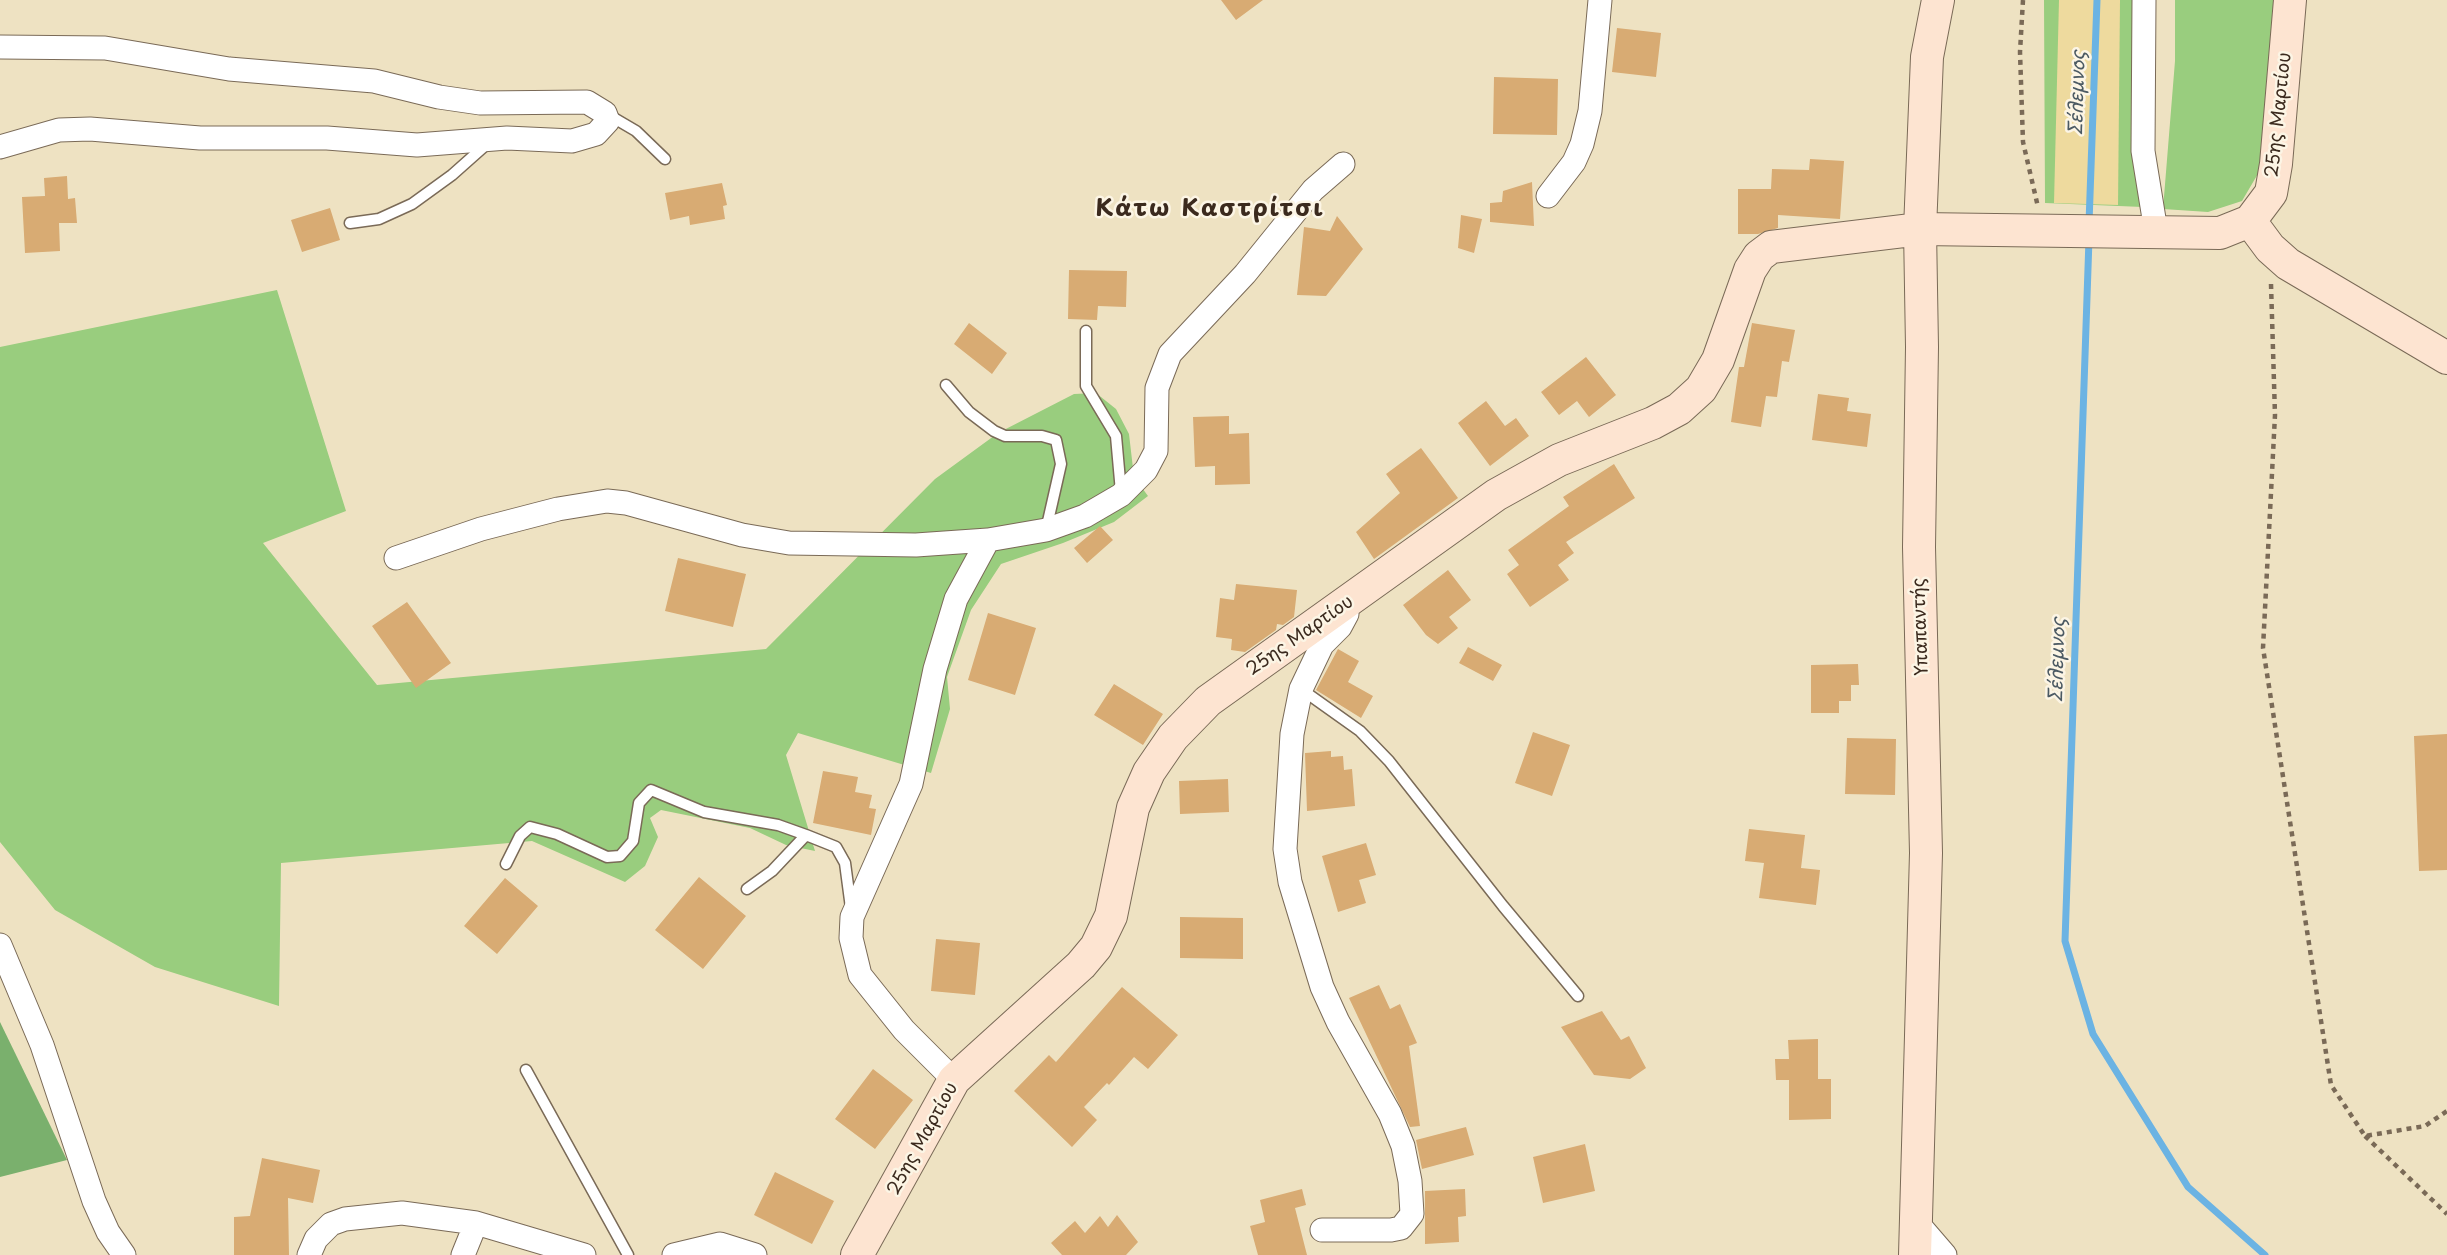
<!DOCTYPE html>
<html>
<head>
<meta charset="utf-8">
<style>
	body { margin:0 }
	canvas { display:block; background:#eee2c2 }
</style>
</head>
<body>
<canvas width="2447" height="1255"></canvas>
<script>
const ctx = document.querySelector('canvas').getContext('2d');
ctx.lineJoin = 'round';
function fill(path, color) {
  ctx.fillStyle = color;
  ctx.fill(path, 'evenodd');
}
function poly(rows) {
  const path = new Path2D();
  for (const r of rows) {
    path.moveTo(r[0], r[1]);
    for (let i = 2; i < r.length; i += 2) path.lineTo(r[i], r[i + 1]);
  }
  return path;
}
function strokePath(path, color, width, dash) {
  ctx.strokeStyle = color;
  ctx.lineWidth = width;
  ctx.lineCap = dash ? 'butt' : 'round';
  ctx.setLineDash(dash || []);
  ctx.stroke(path);
}
function drawText(font, color, halo, rows, align = 'center') {
  ctx.font = font + ' "Playpen Sans",sans-serif';
  ctx.lineWidth = 5;
  ctx.setLineDash([]);
  ctx.textBaseline = 'middle';
  ctx.strokeStyle = halo;
  ctx.fillStyle = color;
  for (const [text, x, y, turn = 0] of rows) {
    ctx.save();
    ctx.translate(x, y);
    ctx.rotate((+turn || 0) * Math.PI / 180);
    ctx.textAlign = isNaN(turn) ? turn : align;
    if (halo) ctx.strokeText(text, 0, 0);
    ctx.fillText(text, 0, 0);
    ctx.restore();
  }
}
fill(poly([
	[2044,0,2135,0,2143,207,2045,203],
	[2175,0,2276,0,2259,172,2242,201,2208,212,2163,209,2175,61],
	[277,290,346,511,263,543,377,685,766,649,935,479,998,433,1074,394,1096,393,1116,409,1129,434,1134,477,1148,496,1114,522,1063,543,1001,564,971,610,947,677,950,709,931,773,798,733,786,755,815,851,786,845,750,828,661,810,650,818,658,837,645,866,625,882,532,841,281,863,279,1006,155,967,55,910,0,842,0,347]
]), '#99cd7e');
fill(poly([
	[0,1022,67,1160,0,1177]
]), '#7ab06d');
fill(poly([
	[2059,0,2120,0,2118,205,2054,203]
]), '#eeda9e');
strokePath(poly([
	[2089,223,2097,0],
	[2089,239,2065,941,2093,1034,2188,1187,2265,1255]
]), '#6bb3e3', 7);
fill(poly([
	[1221,0,1263,0,1236,20],
	[1617,28,1661,33,1656,77,1612,72],
	[1494,77,1558,79,1557,135,1493,134],
	[1810,159,1844,161,1840,219,1778,215,1778,228,1758,234,1738,234,1738,189,1771,189,1772,169,1809,170],
	[67,176,68,199,75,198,77,223,59,223,60,251,25,253,22,197,45,196,44,178],
	[1532,182,1534,226,1490,222,1490,203,1502,202,1503,191],
	[722,183,727,205,723,206,725,219,690,225,689,216,670,220,665,193],
	[330,208,340,240,302,252,291,220],
	[1461,215,1482,219,1474,253,1458,248],
	[1337,216,1363,249,1326,296,1297,295,1304,227,1330,231],
	[1069,270,1127,271,1126,307,1098,306,1097,320,1068,319],
	[969,323,1007,353,992,374,954,344],
	[1752,323,1795,330,1789,362,1782,361,1777,397,1766,396,1761,427,1731,422,1739,367,1744,367],
	[1586,357,1616,395,1589,417,1577,401,1559,415,1541,392],
	[1818,394,1849,398,1847,411,1871,414,1867,447,1812,440],
	[1486,401,1505,426,1516,418,1529,436,1490,466,1458,423],
	[1229,416,1229,434,1249,433,1250,484,1215,485,1215,466,1195,467,1193,417],
	[1421,448,1458,498,1374,559,1356,532,1400,493,1386,474],
	[1614,464,1635,498,1566,542,1574,553,1558,565,1569,580,1530,607,1507,574,1519,565,1508,550,1569,506,1563,497],
	[1100,526,1113,540,1087,563,1074,548],
	[678,558,746,574,733,627,665,611],
	[1448,570,1471,600,1449,617,1458,628,1438,644,1426,635,1403,605],
	[1236,584,1297,590,1294,617,1283,625,1277,624,1276,630,1245,652,1231,650,1232,639,1216,637,1220,598,1234,600],
	[407,602,451,663,416,688,372,626],
	[988,613,1036,628,1015,695,968,680],
	[1468,647,1502,665,1493,681,1459,663],
	[1338,649,1359,661,1348,682,1373,696,1361,718,1316,690],
	[1858,664,1859,685,1851,685,1851,701,1839,701,1839,713,1811,713,1811,665],
	[1114,684,1163,714,1143,745,1094,715],
	[1533,732,1570,745,1552,796,1515,783],
	[2447,734,2447,870,2419,871,2414,736],
	[1847,738,1896,739,1895,795,1845,794],
	[1331,751,1331,757,1343,756,1344,770,1352,769,1355,806,1307,811,1305,753],
	[823,771,858,777,855,792,872,795,869,808,876,809,871,835,813,823],
	[1228,779,1229,812,1180,814,1179,781],
	[1749,829,1805,835,1801,868,1820,870,1816,905,1759,898,1764,863,1745,861],
	[1366,843,1376,875,1359,880,1366,903,1338,912,1322,856],
	[699,877,746,916,703,969,655,930],
	[505,878,538,906,497,954,464,926],
	[1180,917,1243,918,1243,959,1180,958],
	[936,939,980,943,975,995,931,991],
	[1379,985,1390,1009,1400,1004,1417,1043,1409,1046,1420,1126,1410,1127,1349,998],
	[1122,987,1178,1035,1148,1069,1134,1057,1109,1085,1107,1083,1084,1107,1097,1120,1072,1147,1014,1091,1049,1055,1056,1062],
	[1602,1011,1621,1040,1629,1036,1646,1068,1630,1079,1594,1075,1561,1027],
	[1818,1039,1818,1079,1831,1079,1831,1119,1789,1120,1789,1080,1776,1080,1775,1059,1789,1059,1788,1040],
	[873,1069,913,1100,875,1149,835,1119],
	[1466,1127,1474,1155,1422,1169,1416,1140],
	[1585,1144,1595,1191,1543,1203,1533,1157],
	[262,1158,320,1170,313,1203,288,1198,289,1255,234,1255,234,1217,250,1216],
	[775,1172,834,1201,812,1244,754,1215],
	[1302,1189,1306,1205,1295,1208,1307,1255,1258,1255,1250,1226,1265,1222,1260,1200],
	[1465,1189,1466,1216,1458,1217,1459,1242,1425,1244,1425,1191],
	[1117,1215,1138,1242,1126,1255,1062,1255,1051,1243,1075,1221,1085,1233,1100,1216,1108,1227]
]), '#d8ab73');
const lane = poly([
	[607,114,636,131,665,159],
	[350,223,379,219,412,204,452,175,488,143],
	[1086,331,1086,386,1116,436,1121,492],
	[946,385,969,412,994,431,1005,436,1042,436,1056,440,1061,464,1046,530],
	[1301,689,1360,731,1389,761,1503,906,1578,996],
	[506,864,520,836,530,827,557,834,607,857,620,856,633,841,639,803,651,790,704,812,778,825,806,835],
	[747,889,772,871,806,835,836,847,845,863,851,908],
	[526,1070,628,1255]
]);
const street = poly([
	[2144,0,2143,151,2156,231],
	[0,47,105,48,229,69,374,81,439,97,480,103,587,102,605,113,608,121,596,134,572,141,507,138,417,145,327,138,200,138,90,129,59,130,0,147],
	[1548,196,1574,162,1582,144,1590,111,1600,0],
	[396,558,481,529,558,509,607,501,626,503,742,535,789,543,916,545,988,540],
	[0,945,42,1045,94,1201,108,1232,124,1255],
	[954,1080,904,1030,860,975,851,938,852,917,911,784,935,669,956,599,988,540,1046,530,1085,516,1121,495,1146,470,1156,451,1157,388,1170,354,1245,274,1313,190,1343,164],
	[1914,1219,1945,1255],
	[1322,1230,1391,1230,1401,1228,1412,1214,1410,1181,1403,1146,1390,1114,1338,1022,1322,987,1290,882,1285,849,1292,734,1301,689,1322,645,1340,627,1347,614,1345,605],
	[309,1255,316,1239,331,1224,345,1219,402,1213,476,1223,584,1255],
	[463,1255,476,1223],
	[674,1255,720,1244,755,1255]
]);
const secondary = poly([
	[2250,221,2270,248,2288,264,2447,358],
	[857,1255,954,1080,1081,965,1096,947,1111,916,1133,808,1149,772,1173,737,1208,701,1496,495,1559,460,1653,423,1679,409,1701,389,1718,360,1750,270,1759,256,1771,247,1920,229,2220,233,2250,221,2271,193,2276,164,2290,0],
	[1915,1255,1926,853,1919,547,1922,347,1920,229,1927,57,1938,0]
]);
strokePath(lane, '#7a6a57', 13);
strokePath(street, '#7a6a57', 25);
strokePath(secondary, '#7a6a57', 34);
strokePath(poly([
	[2023,0,2020,52,2023,142,2038,207],
	[2271,284,2275,415,2263,648,2331,1085,2365,1136,2425,1126,2447,1111],
	[2365,1136,2447,1214]
]), '#7a6a57', 4.5, [5, 5]);
strokePath(lane, '#fff', 10);
strokePath(street, '#fff', 23);
strokePath(secondary, '#fde4d1', 32);
drawText('18px', '#3b2a1e', '#fcf5e5', [
	["25ης Μαρτίου",2279,115,-84],
	["Υπαπαντής",1921,627,-92],
	["25ης Μαρτίου",1300,636,-35],
	["25ης Μαρτίου",923,1139,-61]
]);
drawText('italic 19px', '#4c5a63', '#fcf5e5', [
	["Σέλεμνος",2078,93,-88],
	["Σέλεμνος",2058,660,-88]
]);
ctx.letterSpacing = '2px';
drawText('bold 24px', '#3b2a1e', '#fcf5e5', [
	["Κάτω Καστρίτσι",1210,209]
]);
ctx.letterSpacing = '0px';
</script>
</body>
</html>
